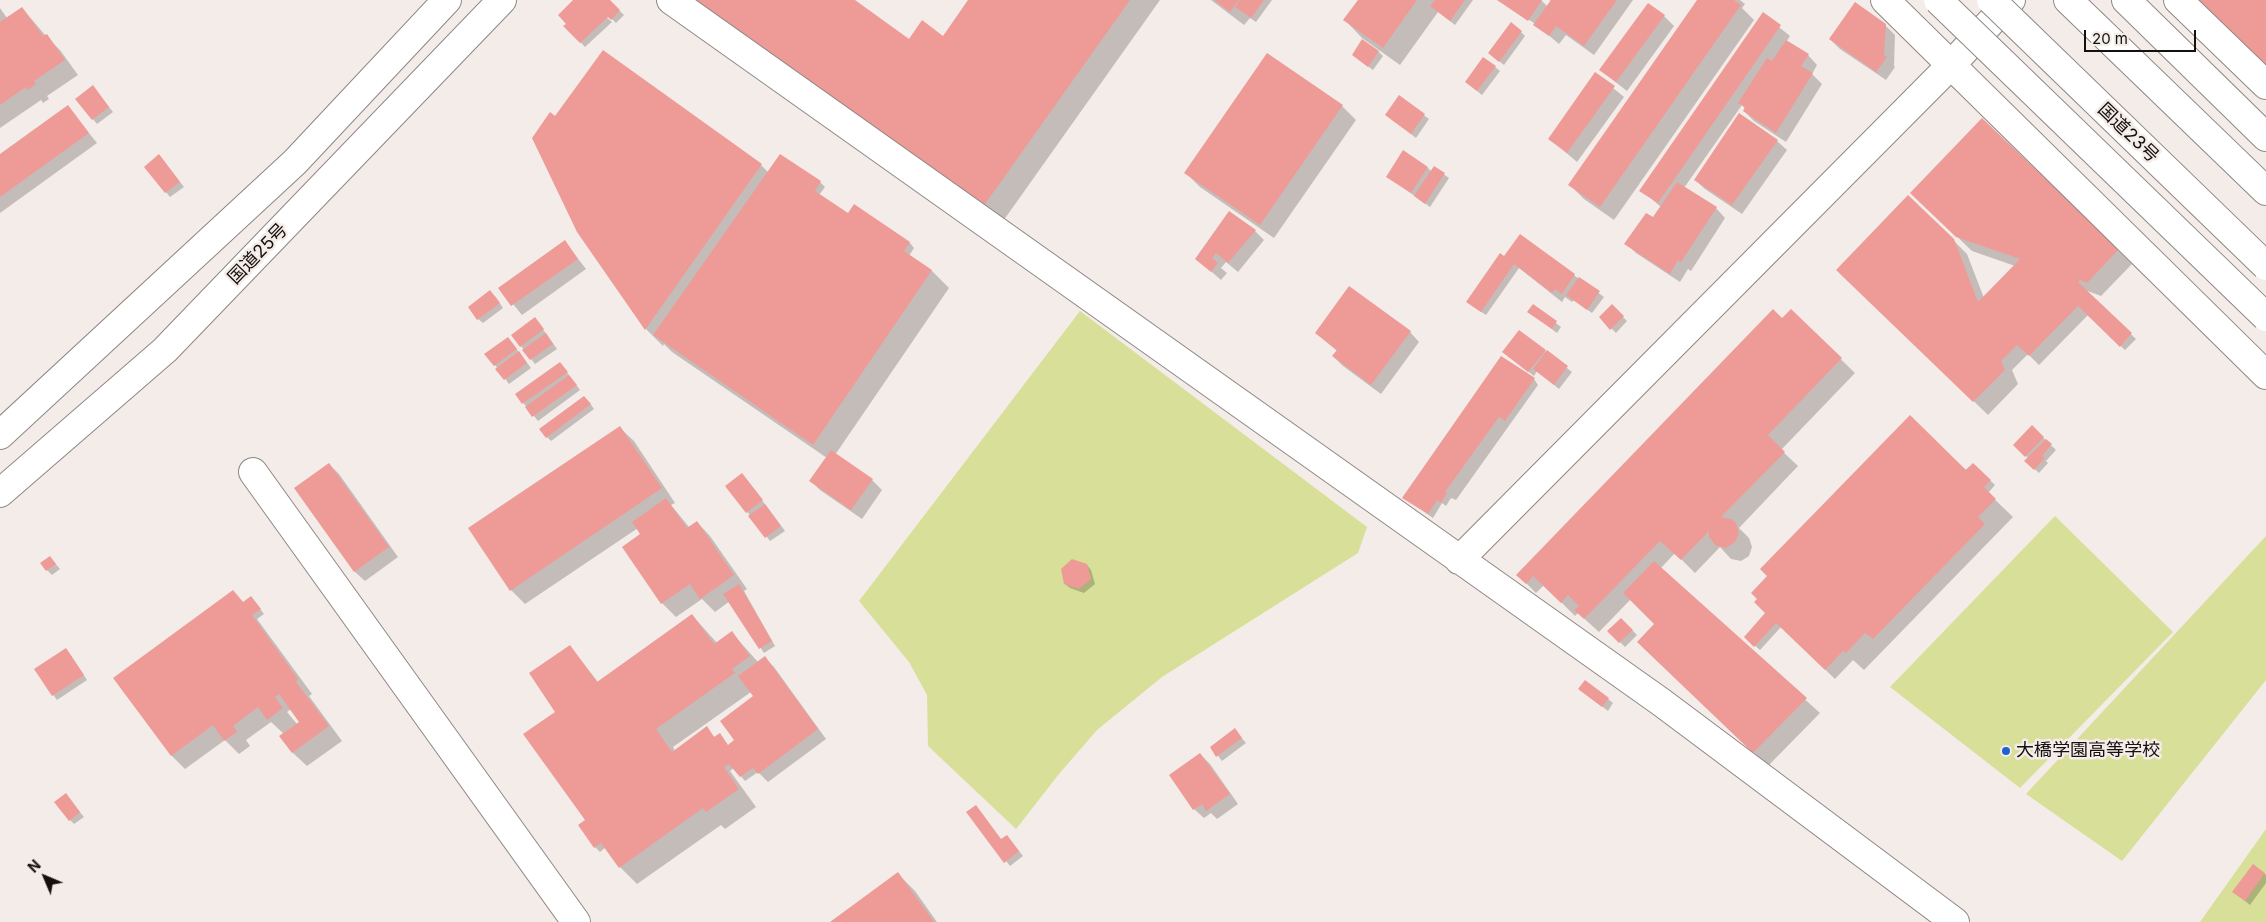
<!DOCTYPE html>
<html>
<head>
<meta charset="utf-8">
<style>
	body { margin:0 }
	#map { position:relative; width:2266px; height:922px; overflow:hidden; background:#f4ece8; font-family:Inter,sans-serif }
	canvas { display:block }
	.north { position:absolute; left:20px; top:852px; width:50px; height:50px; -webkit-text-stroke:4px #f4ece8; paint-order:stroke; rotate:315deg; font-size:14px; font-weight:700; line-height:20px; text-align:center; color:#13100e }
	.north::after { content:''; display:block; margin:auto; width:18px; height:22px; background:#13100e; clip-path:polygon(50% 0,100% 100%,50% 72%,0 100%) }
	.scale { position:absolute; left:2084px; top:30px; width:112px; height:22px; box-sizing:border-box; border:2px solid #13100e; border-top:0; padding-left:6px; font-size:15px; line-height:18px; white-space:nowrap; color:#13100e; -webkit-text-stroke:4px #f4ece8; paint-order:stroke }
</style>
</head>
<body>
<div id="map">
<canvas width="2266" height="922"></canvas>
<div class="north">N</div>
<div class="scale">20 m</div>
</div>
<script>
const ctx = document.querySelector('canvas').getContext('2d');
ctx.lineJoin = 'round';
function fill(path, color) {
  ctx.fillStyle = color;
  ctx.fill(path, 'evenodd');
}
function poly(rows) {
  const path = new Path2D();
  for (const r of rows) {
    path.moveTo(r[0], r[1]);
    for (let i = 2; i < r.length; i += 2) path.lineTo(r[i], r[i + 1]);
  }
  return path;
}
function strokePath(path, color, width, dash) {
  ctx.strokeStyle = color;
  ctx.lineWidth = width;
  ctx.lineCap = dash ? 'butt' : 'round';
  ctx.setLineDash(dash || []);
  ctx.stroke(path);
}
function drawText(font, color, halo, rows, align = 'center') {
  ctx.font = font + ' Inter,"Noto Sans JP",sans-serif';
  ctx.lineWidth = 5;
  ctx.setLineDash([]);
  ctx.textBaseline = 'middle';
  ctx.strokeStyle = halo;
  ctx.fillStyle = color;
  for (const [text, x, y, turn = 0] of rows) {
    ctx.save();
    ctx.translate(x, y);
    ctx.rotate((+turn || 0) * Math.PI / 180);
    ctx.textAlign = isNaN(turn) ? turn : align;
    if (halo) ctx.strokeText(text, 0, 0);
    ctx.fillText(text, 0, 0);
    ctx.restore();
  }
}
fill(poly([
	[1080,311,1367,527,1358,553,1162,677,1097,730,1059,774,1016,829,928,746,927,695,909,662,859,601],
	[2055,516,2173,632,2020,788,1890,687],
	[2266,536,2266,680,2122,861,2026,794],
	[2266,829,2266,922,2200,922]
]), '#d8df98');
fill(poly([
	[575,0,608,0,624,15,616,23,607,14,605,16,612,22,585,47,565,26,568,24],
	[853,0,909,40,944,37,970,0,1160,0,1001,224,708,15],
	[1211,0,1272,0,1256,22,1250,18,1244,25],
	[1360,0,1473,0,1455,25,1438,12,1400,65,1362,38,1345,20],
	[1497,0,1541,0,1548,7,1551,1,1549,0,1633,0,1594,55,1566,35,1559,44,1534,23],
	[1699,0,1740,0,1745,4,1742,8,1754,20,1614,220,1584,199,1570,185],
	[0,8,7,18,22,8,46,36,60,50,78,75,47,96,49,99,43,103,41,100,0,128],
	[1763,14,1790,36,1786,42,1808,55,1817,65,1812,74,1822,84,1786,142,1754,121,1744,111,1745,109,1742,105,1684,188,1716,208,1725,218,1691,271,1688,269,1680,282,1636,253,1626,243,1653,219,1661,207,1641,190],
	[1664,16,1674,26,1627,91,1600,70],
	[1885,25,1895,35,1894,66,1895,67,1886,80,1840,49,1830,39],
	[1521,32,1525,36,1504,65,1489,53],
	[1376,49,1383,56,1373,70,1358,59],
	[1484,58,1500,71,1482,95,1471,86],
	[1596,74,1624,97,1577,162,1550,139],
	[97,92,113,112,97,124,93,119],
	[1399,97,1429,119,1416,138,1391,119],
	[1342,106,1356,120,1274,238,1200,187,1186,173],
	[68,107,97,143,0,213,0,156],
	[556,117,761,165,768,172,820,182,825,187,819,195,852,218,854,206,910,243,914,248,909,256,932,271,949,288,835,455,872,480,882,490,862,519,820,490,811,481,827,458,672,352,664,344,663,346,646,329],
	[1982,120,2132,264,2101,296,2085,290,2136,339,2125,350,2088,315,2039,365,2028,354,2012,370,2018,384,1988,415,1852,283,1953,240,1967,254,1984,298,2015,266,1972,251,1912,193],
	[1777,141,1787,150,1742,214,1705,189,1695,180],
	[163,160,184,187,170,197,145,167],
	[1428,168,1432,172,1435,168,1449,178,1430,207,1388,177],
	[1255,231,1264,240,1238,272,1226,262,1221,268,1227,273,1221,280,1197,259],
	[1520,236,1604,297,1592,313,1574,300,1572,302,1565,297,1562,302,1519,268,1486,315,1472,306],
	[565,242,586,269,522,315,500,288],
	[495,296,503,308,483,323,478,319],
	[1533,305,1561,327,1557,333,1529,312],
	[1612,306,1627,321,1616,333,1600,317],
	[1791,311,1855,373,1781,450,1798,466,1739,528,1749,538,1752,547,1749,556,1741,561,1731,559,1720,547,1695,573,1675,553,1660,569,1820,713,1768,766,1653,656,1656,624,1631,599,1599,632,1578,613,1575,616,1544,585,1536,593,1518,575],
	[535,318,557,349,535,364,521,346],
	[1410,332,1419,342,1381,394,1343,366,1333,356,1337,351,1316,333],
	[512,343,531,368,509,384,495,365],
	[1545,351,1572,372,1559,389,1537,371,1534,376,1503,352],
	[1502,358,1534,379,1538,385,1456,500,1451,498,1446,506,1442,503,1433,518,1403,497],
	[560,363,580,390,538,421,516,394],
	[589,402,594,409,551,441,547,437],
	[2032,427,2056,450,2046,461,2048,463,2039,473,2026,461,2028,458,2015,445],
	[620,428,634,441,675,503,671,505,689,527,697,522,710,536,747,589,744,591,775,646,764,653,730,601,715,612,702,599,676,617,662,603,642,534,638,528,525,604,511,590],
	[329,464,339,474,398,557,365,581,355,572,296,488],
	[1973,464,1995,485,1988,493,2013,517,1864,670,1853,660,1835,679,1781,627,1760,650,1745,637],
	[747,480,785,531,770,541,727,486],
	[54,562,60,569,52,575,47,570],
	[1087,565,1091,570,1095,584,1084,593,1070,588,1065,584],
	[233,592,244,603,255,602,264,614,257,619,312,694,309,696,342,741,307,766,293,753,281,736,284,734,271,722,246,740,250,746,239,754,225,740,185,769,171,755],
	[291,709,301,722,297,724,287,712],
	[692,615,717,643,732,633,758,662,765,658,774,667,826,739,768,782,758,772,745,781,734,768,730,771,756,807,725,829,721,825,637,884,620,867,606,847,600,852,595,847,580,826,587,821,557,712,570,646,598,682],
	[751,692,755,697,736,741,728,746,715,738,707,728,675,751,673,747],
	[1621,619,1637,635,1625,647,1609,631],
	[70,654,87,680,57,700,35,670],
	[1579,689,1608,699,1613,703,1608,711],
	[1235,730,1246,743,1222,761,1211,747],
	[1200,754,1210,764,1238,804,1217,819,1211,813,1204,818,1194,809],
	[70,800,84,817,74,824,70,820],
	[968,812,1001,840,1007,836,1023,856,1010,866],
	[2253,865,2266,875,2266,883,2250,905,2239,896],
	[898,874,915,891,937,922,832,922]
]), '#0003');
fill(poly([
	[573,0,610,0,620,10,611,20,608,17,580,43,563,26,566,24,558,15],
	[692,0,855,0,909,39,922,20,943,36,968,0,1130,0,983,207],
	[1214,0,1239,0,1230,12],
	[1240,0,1264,0,1251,18,1235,7],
	[1358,0,1417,0,1383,48,1343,20],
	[1435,0,1465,0,1450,21,1430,6],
	[1497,0,1542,0,1528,21],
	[1551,0,1617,0,1584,46,1556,26,1549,36,1533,25],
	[1697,0,1734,0,1741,5,1600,207,1568,185],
	[2197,0,2266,0,2266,68],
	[1855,2,1886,24,1884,55,1887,57,1876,72,1829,39],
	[1648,3,1665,15,1616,82,1599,70],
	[22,7,43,36,47,34,65,60,34,81,36,84,28,90,26,87,0,105,0,22],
	[1763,12,1781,25,1658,203,1639,191],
	[1511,22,1522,31,1499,62,1488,53],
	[1362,39,1379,51,1368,67,1352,55],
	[1786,40,1809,54,1801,66,1813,73,1776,133,1743,111,1745,107,1738,103,1767,58,1772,61],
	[603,50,762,164,645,330,577,232,532,138,550,112,555,116],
	[1267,53,1343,105,1260,225,1184,173],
	[1483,57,1496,66,1477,91,1465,82],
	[1595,72,1615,86,1567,153,1548,139],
	[93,85,109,107,92,120,75,99],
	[1399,95,1425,114,1411,134,1385,115],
	[68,105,89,133,0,197,0,154],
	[1739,113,1778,140,1732,205,1694,180],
	[1982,118,2119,249,2087,283,2080,280,2078,282,2132,333,2120,347,2078,306,2029,356,2017,345,2001,361,2005,370,1973,402,1836,270,1908,195,1954,239,1978,302,2020,259,1956,237,1910,193],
	[1403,150,1428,167,1411,193,1386,177],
	[159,154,180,182,165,193,144,167],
	[780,154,821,181,815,191,848,213,854,204,910,242,904,251,932,270,813,445,653,335],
	[1434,166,1445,173,1425,204,1414,196],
	[1677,182,1717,207,1681,262,1678,260,1670,274,1624,244,1646,213,1653,217],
	[1229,211,1256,230,1228,263,1216,253,1212,258,1218,263,1211,272,1195,259],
	[1520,234,1575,274,1562,294,1555,289,1552,293,1514,264,1481,312,1466,302,1500,253,1504,256],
	[565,240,578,259,511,306,498,288],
	[1579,277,1600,291,1587,310,1566,295],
	[1349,286,1411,331,1371,385,1332,356,1337,350,1315,333],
	[490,290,500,303,477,320,468,307],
	[1533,304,1557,321,1552,329,1527,312],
	[1612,304,1624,316,1610,330,1599,317],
	[1773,309,1782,318,1791,309,1842,358,1768,435,1785,452,1721,517,1731,519,1736,523,1739,533,1735,542,1726,548,1716,546,1709,537,1709,531,1681,560,1660,541,1584,619,1574,610,1579,606,1568,595,1561,603,1533,576,1526,584,1516,575],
	[535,317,544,329,520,347,511,335],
	[1519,330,1546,350,1528,372,1502,352],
	[546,333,553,344,530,360,522,350],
	[508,337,517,349,494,366,484,354],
	[1547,350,1568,366,1554,385,1533,369],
	[519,351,527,363,504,380,495,369],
	[1501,356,1535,378,1505,421,1499,417,1445,492,1447,493,1441,503,1437,500,1428,514,1402,498],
	[560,362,568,372,522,404,515,394],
	[569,375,577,385,532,417,525,407],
	[584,396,591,404,546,438,539,429],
	[1910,415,1966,470,1973,463,1991,480,1984,487,1996,499,1978,517,1985,524,1873,639,1865,633,1846,653,1843,651,1825,670,1776,623,1754,647,1744,637,1765,613,1754,602,1757,599,1751,593,1767,576,1760,569],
	[2032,425,2044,437,2025,457,2013,445],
	[620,426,662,488,510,591,468,528],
	[2046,439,2052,444,2042,456,2045,458,2034,470,2024,461],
	[831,450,873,479,851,510,809,481],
	[329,463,389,547,354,572,294,488],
	[742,473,763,500,746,513,725,486],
	[666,498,687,528,697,521,734,575,700,599,690,584,661,604,622,547,640,534,632,522],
	[765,504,781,526,765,538,748,516],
	[50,556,56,564,46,571,40,563],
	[1072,559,1087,564,1091,579,1079,589,1064,584,1061,569],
	[1654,561,1807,698,1753,753,1637,642,1654,624,1623,593],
	[739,584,772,641,759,649,723,594],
	[233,590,243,602,251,596,261,609,252,615,298,679,296,682,329,726,292,753,279,736,299,722,279,694,275,697,283,708,267,720,258,707,233,726,237,732,224,741,213,725,171,756,113,678],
	[692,614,714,644,732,631,750,656,732,669,735,673,656,729,672,752,707,726,714,737,720,733,728,745,734,740,720,721,753,696,738,676,765,656,818,729,758,774,753,768,740,777,729,764,724,767,739,789,706,812,703,808,619,868,601,843,594,848,578,825,585,820,523,734,555,712,529,673,570,645,597,682],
	[1621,618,1633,630,1619,643,1607,631],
	[66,648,84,675,52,696,34,669],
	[1585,680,1609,698,1602,707,1578,689],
	[1235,728,1242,738,1216,757,1210,747],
	[1200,753,1230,794,1206,811,1202,804,1193,810,1169,775],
	[66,793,80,812,69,821,54,802],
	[976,805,1001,839,1007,835,1019,851,1004,863,966,812],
	[2253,864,2265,873,2245,901,2232,892],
	[898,872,934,922,830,922]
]), '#ee9a97');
const minor = poly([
	[671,0,1661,702,1955,922],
	[1885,0,2266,375],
	[2178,0,2266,85],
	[253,472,576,922],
	[1459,560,1952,64,2011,0]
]);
const highway = poly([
	[2068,0,2266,191],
	[2126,0,2266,137],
	[0,435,295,162,447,0],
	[0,493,165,350,502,0]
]);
strokePath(minor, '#8e8783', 30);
strokePath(highway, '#8e8783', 30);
strokePath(minor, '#fff', 28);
strokePath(highway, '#fff', 28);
const highwayBridge = poly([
	[1938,0,2266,317],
	[1991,0,2266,266]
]);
strokePath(highwayBridge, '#8e8783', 30, []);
strokePath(highwayBridge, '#fff', 28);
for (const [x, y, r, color] of [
	[2006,751,5,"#2161cd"]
]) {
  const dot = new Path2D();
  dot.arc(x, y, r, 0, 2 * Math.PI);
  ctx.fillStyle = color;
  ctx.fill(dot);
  strokePath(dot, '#f4ece8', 2);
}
drawText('18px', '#13100e', '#f4ece8', [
	["国道23号",2128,133,44],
	["国道25号",258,254,-46]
]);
drawText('18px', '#13100e', '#f4ece8', [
	["大橋学園高等学校",2016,751]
], 'left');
</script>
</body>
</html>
